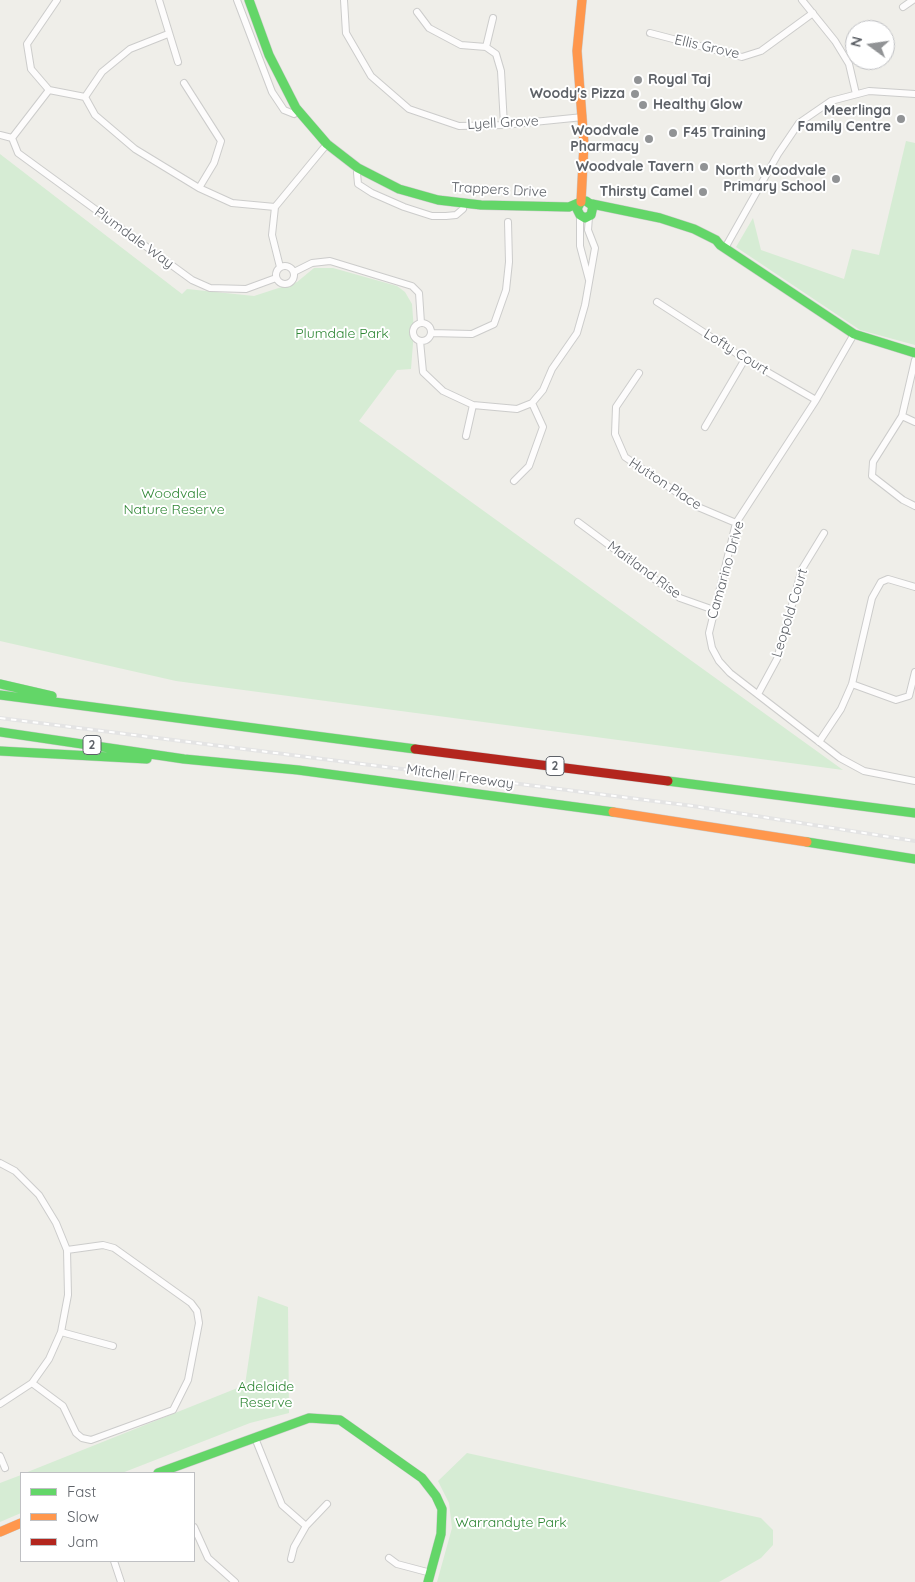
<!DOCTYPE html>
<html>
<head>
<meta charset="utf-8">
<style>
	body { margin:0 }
	#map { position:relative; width:915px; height:1582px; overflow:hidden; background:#efeee9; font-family:Quicksand,sans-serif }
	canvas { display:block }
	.legend { position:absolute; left:20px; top:1472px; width:175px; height:90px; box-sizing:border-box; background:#fff; border:1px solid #bfc0c3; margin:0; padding:6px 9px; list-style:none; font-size:15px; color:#5e6268 }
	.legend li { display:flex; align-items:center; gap:10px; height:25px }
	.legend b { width:25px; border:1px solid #bfc0c3 }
	.north { position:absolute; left:845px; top:20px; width:50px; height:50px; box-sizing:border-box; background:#fff; border:1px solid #bfc0c3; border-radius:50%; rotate:284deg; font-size:14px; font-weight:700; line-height:20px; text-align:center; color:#5e6268 }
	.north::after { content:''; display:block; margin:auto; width:18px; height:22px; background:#919395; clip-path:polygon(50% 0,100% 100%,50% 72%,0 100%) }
</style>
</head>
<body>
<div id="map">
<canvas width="915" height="1582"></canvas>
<ul class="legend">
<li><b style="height:6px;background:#63d668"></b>Fast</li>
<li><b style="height:6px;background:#ff974d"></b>Slow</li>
<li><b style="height:6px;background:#b3261e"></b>Jam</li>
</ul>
<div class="north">N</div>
</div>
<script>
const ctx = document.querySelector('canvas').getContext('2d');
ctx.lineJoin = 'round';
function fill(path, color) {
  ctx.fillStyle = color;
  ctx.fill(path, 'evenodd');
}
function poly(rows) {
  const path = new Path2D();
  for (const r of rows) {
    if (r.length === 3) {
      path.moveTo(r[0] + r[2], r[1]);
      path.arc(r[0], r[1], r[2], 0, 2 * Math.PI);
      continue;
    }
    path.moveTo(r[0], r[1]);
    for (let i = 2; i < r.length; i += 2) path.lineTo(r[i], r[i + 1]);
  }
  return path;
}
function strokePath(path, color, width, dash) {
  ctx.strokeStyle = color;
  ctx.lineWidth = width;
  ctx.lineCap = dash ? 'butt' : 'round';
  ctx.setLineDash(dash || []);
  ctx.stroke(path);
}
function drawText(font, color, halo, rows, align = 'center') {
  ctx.font = font + ' Quicksand,sans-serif';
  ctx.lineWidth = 4;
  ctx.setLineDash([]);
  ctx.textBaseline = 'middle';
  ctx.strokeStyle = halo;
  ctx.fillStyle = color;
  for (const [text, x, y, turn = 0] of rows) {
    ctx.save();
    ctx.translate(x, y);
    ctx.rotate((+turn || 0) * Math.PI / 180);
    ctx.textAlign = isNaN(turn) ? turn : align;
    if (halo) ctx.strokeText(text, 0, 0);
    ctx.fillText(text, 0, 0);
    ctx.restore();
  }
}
fill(poly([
	[906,141,915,143,915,345,860,330,736,247,753,218,761,250,844,279,852,249,879,255],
	[0,154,182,294,187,289,254,296,297,282,314,268,333,268,397,286,405,292,412,304,414,331,411,369,397,370,359,421,843,770,176,681,0,641],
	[258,1296,288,1307,289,1413,250,1423,122,1473,25,1473,245,1385],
	[467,1453,761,1518,773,1530,773,1545,761,1558,719,1582,437,1582,452,1528,449,1503,438,1481],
	[21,1475,21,1513,0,1522,0,1483]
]), '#d6ecd4');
const street = poly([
	[159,0,178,62],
	[237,0,272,92,284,110,294,114],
	[344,0,346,33,371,76,409,109,459,126,504,125,583,117],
	[802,0,835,41,849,64,856,94],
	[903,7,913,0],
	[417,12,429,28,461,45,486,47,496,54,501,71,504,125],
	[650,33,742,57,761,51,813,13],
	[486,47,493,18],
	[184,83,221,141,214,163,199,188],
	[49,90,85,97,102,72,130,49,168,34],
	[49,90,31,69,27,44,57,0],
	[85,97,95,115,135,149,199,188,232,203,275,207],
	[0,135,12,138,49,90],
	[12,138,18,153,192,280,210,288,246,289,276,278],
	[357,173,358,184,372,193,404,207,432,216,446,216,456,215,463,209],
	[580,216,580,246,589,280],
	[725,248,778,154,799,123,831,101,869,91,915,94],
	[285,275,9],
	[280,267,272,235,275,207,327,144],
	[294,272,312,263,330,261,412,286,419,293,421,323],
	[657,302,745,359,816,400],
	[422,332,9],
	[431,333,472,334,494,324,506,290,509,262,508,222],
	[854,334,816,400,736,523,709,633,712,648,719,661,730,673,840,758,864,771,915,781],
	[420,341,423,372,443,391,473,405,517,409,532,403,543,390,552,369,577,333,585,305,595,248,588,230,589,217],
	[915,360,902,416,873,462,872,476,903,500,915,506],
	[639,373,616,407,615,434,625,457,698,507,736,523],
	[902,416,915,422],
	[705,427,745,359],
	[466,436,473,405],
	[514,481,529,466,543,427,532,403],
	[578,522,680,598,714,610],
	[852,684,896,700,909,696,915,672],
	[758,694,777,659,802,569,824,533],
	[819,742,841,709,852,684,872,598,881,582,888,579,915,587],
	[0,1163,15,1171,39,1195,56,1223,67,1250,68,1295,61,1332,49,1359,32,1383,0,1404],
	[61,1332,113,1346],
	[32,1383,63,1406,76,1433,82,1438,91,1440,173,1410,188,1380,199,1323,197,1311,191,1303,114,1248,103,1245,67,1250],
	[255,1438,282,1505,306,1526],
	[0,1456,5,1468],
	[194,1527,208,1558,235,1582],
	[389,1558,397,1564,431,1573],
	[291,1559,294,1547,306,1526,327,1504],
	[114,1561,121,1582]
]);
const fast = poly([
	[249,0,269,55,296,108,327,144,358,168,399,189,438,200,481,205,569,207,583,201,586,201,593,206,591,215,585,218,580,215,577,209,580,203],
	[592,204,660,218,694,229,716,240,720,245,854,334,915,353],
	[0,684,52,696],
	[0,695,415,749],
	[0,732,184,759,298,770,613,812],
	[0,751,147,759],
	[668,781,915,813],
	[807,842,915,859],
	[158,1473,309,1418,340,1420,422,1478,436,1496,442,1509,441,1534,428,1582]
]);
const slow = poly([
	[581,202,584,144,577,51,582,0],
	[613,812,807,842],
	[0,1532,21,1523]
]);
const jam = poly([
	[415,749,668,781]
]);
strokePath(street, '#cccccb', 8);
strokePath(fast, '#cbcbca', 10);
strokePath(slow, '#cbcbca', 10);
strokePath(jam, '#cbcbca', 10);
strokePath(street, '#fdfcfc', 6);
strokePath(fast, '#63d668', 9);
strokePath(slow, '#ff974d', 9);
strokePath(jam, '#b3261e', 9);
const rail = poly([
	[0,718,693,806,915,841]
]);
strokePath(rail, '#e4e4e4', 4);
strokePath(rail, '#fff', 2, [5.5]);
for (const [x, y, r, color] of [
	[638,80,5,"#919395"],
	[635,94,5,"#919395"],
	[643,105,5,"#919395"],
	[901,119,5,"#919395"],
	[673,133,5,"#919395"],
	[649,139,5,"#919395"],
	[704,167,5,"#919395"],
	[836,179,5,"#919395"],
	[703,192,5,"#919395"]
]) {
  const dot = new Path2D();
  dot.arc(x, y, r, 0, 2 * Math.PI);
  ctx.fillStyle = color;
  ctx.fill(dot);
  strokePath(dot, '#fff', 2);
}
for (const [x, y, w] of [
	[92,745,18],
	[555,766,18]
]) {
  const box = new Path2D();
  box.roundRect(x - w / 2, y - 9.5, w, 19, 4);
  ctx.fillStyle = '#fff';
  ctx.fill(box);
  strokePath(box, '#5e6268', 1);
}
drawText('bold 12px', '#5e6268', null, [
	["2",92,745],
	["2",555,766]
]);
drawText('14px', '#5e6268', '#fff', [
	["Ellis Grove",707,47,13],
	["Lyell Grove",503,123,-3],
	["Trappers Drive",499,190,3],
	["Plumdale Way",134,238,36],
	["Lofty Court",736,352,32],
	["Hutton Place",665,484,33],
	["Maitland Rise",644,570,36],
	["Camarino Drive",726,570,-74],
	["Leopold Court",790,613,-73],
	["Mitchell Freeway",460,777,8]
]);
drawText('bold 14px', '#5e6268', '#fff', [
	["Royal Taj",648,80,"left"],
	["Woody's Pizza",625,94],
	["Healthy Glow",653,105,"left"],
	["Meerlinga",891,111],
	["Family Centre",891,127],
	["Woodvale",639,131],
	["Pharmacy",639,147],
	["F45 Training",683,133,"left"],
	["Woodvale Tavern",694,167],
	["North Woodvale",826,171],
	["Primary School",826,187],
	["Thirsty Camel",693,192]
], 'right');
drawText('14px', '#2f8735', '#fff', [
	["Plumdale Park",342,334],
	["Woodvale",174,494],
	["Nature Reserve",174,510],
	["Adelaide",266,1387],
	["Reserve",266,1403],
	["Warrandyte Park",511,1523]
]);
</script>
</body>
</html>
